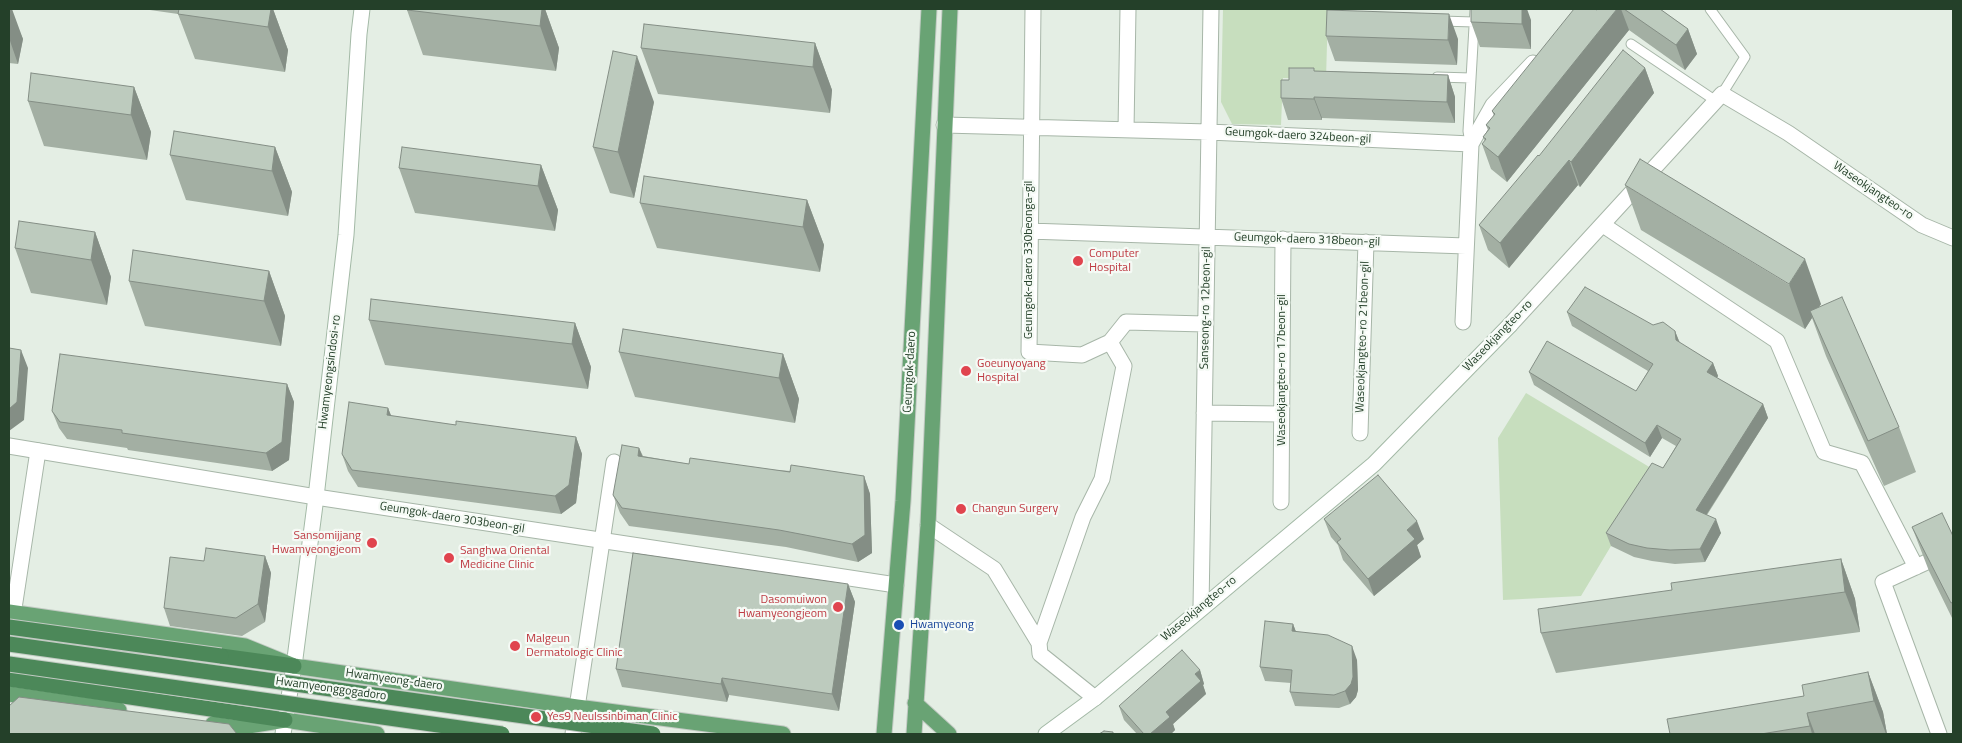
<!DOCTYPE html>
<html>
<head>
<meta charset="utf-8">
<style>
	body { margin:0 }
	#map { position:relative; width:1962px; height:743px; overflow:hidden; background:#e4eee4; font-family:"Titillium Web",sans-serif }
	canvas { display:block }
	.frame { position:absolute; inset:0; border:10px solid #244029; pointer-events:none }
</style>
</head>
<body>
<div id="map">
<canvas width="1962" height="743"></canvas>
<div class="frame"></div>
</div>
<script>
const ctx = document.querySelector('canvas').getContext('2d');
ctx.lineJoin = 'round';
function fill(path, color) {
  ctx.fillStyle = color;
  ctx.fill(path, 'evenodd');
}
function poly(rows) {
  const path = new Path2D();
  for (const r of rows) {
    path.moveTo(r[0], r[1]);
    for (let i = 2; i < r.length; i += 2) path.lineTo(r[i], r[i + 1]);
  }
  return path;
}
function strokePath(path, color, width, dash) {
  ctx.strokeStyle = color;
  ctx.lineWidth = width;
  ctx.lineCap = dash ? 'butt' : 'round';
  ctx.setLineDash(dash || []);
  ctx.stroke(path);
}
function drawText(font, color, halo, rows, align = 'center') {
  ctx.font = font + ' "Titillium Web",sans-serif';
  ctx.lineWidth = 4.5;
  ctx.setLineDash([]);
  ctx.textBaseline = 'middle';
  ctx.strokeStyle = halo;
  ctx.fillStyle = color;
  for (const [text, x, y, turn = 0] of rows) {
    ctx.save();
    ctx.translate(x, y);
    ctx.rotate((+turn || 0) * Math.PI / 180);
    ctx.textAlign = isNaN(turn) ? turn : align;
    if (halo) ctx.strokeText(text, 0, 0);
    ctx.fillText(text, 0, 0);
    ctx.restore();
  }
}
fill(poly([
	[1223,9,1328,9,1326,79,1283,78,1281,125,1232,124,1221,102],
	[1526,393,1656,471,1581,596,1503,600,1498,438]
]), '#c7debe');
const service = poly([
	[1710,9,1745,57,1722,94],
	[1441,21,1474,22],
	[1631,44,1716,101],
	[1437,77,1471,78],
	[1470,143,1468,131,1475,9]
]);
const minor = poly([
	[1033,9,1029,352,1082,355,1110,342,1126,322,1205,324],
	[944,125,1209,132,1471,144],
	[1126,130,1128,9],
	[1603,225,1777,341,1824,452,1862,463,1916,567],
	[1029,231,1466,246],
	[1463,322,1471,144,1493,105,1533,63],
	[1204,413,1281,414],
	[1360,433,1366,242],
	[1281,502,1283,239],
	[928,525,994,569,1039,643,1083,517,1102,479,1124,366,1110,342],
	[1201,607,1211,9],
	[9,641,38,451],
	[1039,643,1040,654,1095,698],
	[573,734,614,462],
	[1939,734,1883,582,1953,550]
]);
const tertiary = poly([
	[1510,325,1722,94,1788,133,1922,225,1953,238],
	[9,446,316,497,896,585]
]);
const secondary = poly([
	[283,734,294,666,316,497,346,235,359,34,362,9],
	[1046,734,1095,698,1374,464,1510,325]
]);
const primary = poly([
	[9,612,245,646,294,666,577,707,783,734],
	[9,694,119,710],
	[915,703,949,734],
	[213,724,236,728,285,720,377,734],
	[884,734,903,501,929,9],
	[914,734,928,525,950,9]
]);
const trunk = poly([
	[221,656,294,666],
	[9,679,285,720]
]);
strokePath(service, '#a7b6a8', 11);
strokePath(minor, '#a7b6a8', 17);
strokePath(tertiary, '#a7b6a8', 17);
strokePath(secondary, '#a3b9a6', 17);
strokePath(primary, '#c2cac3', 17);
strokePath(trunk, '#c2cac3', 17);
strokePath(service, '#fff', 9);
strokePath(minor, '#fff', 15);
strokePath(tertiary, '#fff', 15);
strokePath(secondary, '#fff', 15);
strokePath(primary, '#69a374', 15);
strokePath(trunk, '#4c8859', 15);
const trunkBridge = poly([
	[9,627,221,656],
	[9,644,653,734],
	[9,664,502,734]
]);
strokePath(trunkBridge, '#c2cac3', 17, []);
strokePath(trunkBridge, '#4c8859', 15);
fill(poly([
	[9,9,23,39,18,64,9,63],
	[143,9,273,9,288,50,285,72,195,59,178,14],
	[545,9,559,48,556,71,423,55,407,10],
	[1425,9,1461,9,1461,10],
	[1598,9,1660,9,1688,29,1697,54,1685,70,1629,30,1507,182,1491,169,1482,144,1485,141,1483,137,1488,130,1486,125,1494,116,1492,111],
	[1531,20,1531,49,1480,47,1471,22],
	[1326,36,1458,39,1457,65,1335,61],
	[815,43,832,90,830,113,658,94,641,48],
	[1645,68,1654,93,1580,187,1578,185,1509,268,1488,250,1479,225,1539,156],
	[1316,71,1448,75,1455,97,1455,123,1322,118,1322,120,1288,120,1281,98,1289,80],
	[134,87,151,132,147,160,44,146,28,101],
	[654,102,634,198,610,193,593,147],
	[275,147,292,192,288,216,186,200,170,155],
	[541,165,558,210,555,231,415,213,399,168],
	[1625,185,1821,304,1819,307,1899,427,1916,472,1884,486,1826,356,1812,318,1805,329,1641,230],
	[807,200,824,245,820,272,657,248,640,203],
	[95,232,111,277,107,305,31,293,15,248],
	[269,271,285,316,281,346,145,326,129,281],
	[1567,312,1653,325,1675,331,1680,343,1713,363,1718,376,1717,378,1763,404,1768,418,1707,515,1721,533,1705,562,1675,564,1652,561,1634,557,1611,546,1606,533,1663,468,1676,446,1662,438,1650,457,1534,385,1529,372,1636,391,1648,371,1572,326],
	[369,320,575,323,591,367,588,389,385,365],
	[619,352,783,354,799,399,795,423,635,397],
	[287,384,294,402,289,460,272,471,128,450,127,448,67,439,59,428,52,411],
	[388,408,391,416,456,425,576,437,582,454,576,503,561,514,358,487,348,471,342,454],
	[639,448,643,456,689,464,864,476,870,494,872,553,858,562,786,547,629,526,620,513,613,495],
	[1324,519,1424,539,1417,545,1421,557,1374,596,1343,560,1338,545,1331,537],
	[1912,527,1953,536,1953,620,1929,571],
	[265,556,271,573,265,622,242,636,170,626,164,608],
	[1841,559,1855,599,1860,632,1556,673,1541,633,1672,590],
	[848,584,855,602,839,711,729,695,727,702,622,687,616,669],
	[1293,624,1296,632,1357,660,1358,690,1356,697,1350,704,1339,708,1295,706,1290,692,1291,683,1265,681,1260,667],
	[1200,670,1204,684,1203,685,1206,694,1173,724,1175,730,1171,734,1137,734,1124,720,1119,706],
	[1868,672,1883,712,1887,734,1670,734,1804,696]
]), '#a3afa3');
fill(poly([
	[9,9,12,9,23,39,18,64,9,38],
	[271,9,273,9,288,50,285,72,268,27],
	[542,9,545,9,559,48,556,71,540,26],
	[1522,9,1527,9,1531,20,1531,49,1522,24],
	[1617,9,1621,9,1629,30,1507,182,1498,157],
	[1449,14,1458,39,1457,65,1448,40],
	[1688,29,1697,54,1685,70,1676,45],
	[815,43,832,90,830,113,813,67],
	[637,56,654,102,634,198,618,152],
	[1645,68,1654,93,1580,187,1571,162],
	[1448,75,1455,97,1455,123,1447,102],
	[134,87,151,132,147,160,131,115],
	[1314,97,1322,118,1322,120,1314,99],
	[275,147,292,192,288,216,272,171],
	[1569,160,1578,185,1509,268,1500,243],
	[541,165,558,210,555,231,538,186],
	[807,200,824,245,820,272,803,227],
	[95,232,111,277,107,305,91,260],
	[1805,259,1821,304,1812,317,1810,311,1812,318,1805,329,1789,284],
	[269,271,285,316,281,346,264,301],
	[575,323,591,367,588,389,572,344],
	[1675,331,1680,344,1676,340],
	[21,350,28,368,24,420,9,431,9,409],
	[783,354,799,399,795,423,779,378],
	[1713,363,1718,376,1712,385,1707,372],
	[287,384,294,402,289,460,272,471,266,453],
	[1763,404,1768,418,1701,523,1696,510],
	[388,408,395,425,387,415],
	[1657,425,1662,438,1650,457,1645,443],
	[576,437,582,454,576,503,561,514,555,496],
	[639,448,646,465,638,456],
	[864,476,870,494,872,553,858,562,852,544],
	[1716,519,1721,533,1705,562,1700,549],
	[1417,521,1424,539,1417,545,1421,557,1374,596,1368,579,1407,530],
	[265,556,271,573,265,622,258,604],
	[1841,559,1855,599,1860,632,1845,592],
	[848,584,855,602,839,711,832,694],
	[1293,624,1298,637,1292,631],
	[1352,646,1357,660,1358,690,1356,697,1350,704,1345,691],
	[1200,670,1204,684,1203,685,1206,694,1173,724,1175,730,1171,734,1150,734,1166,712,1195,674],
	[1868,672,1883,712,1887,734,1886,734,1874,701],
	[722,678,729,695,727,702,721,684],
	[1807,713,1815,734,1812,734,1810,726]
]), '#848e85');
const building = poly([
	[179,9,271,9,268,27,178,14,179,9],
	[407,9,542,9,540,26,407,10,407,9],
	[1471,9,1522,9,1522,24,1471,22,1471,9],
	[1574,9,1595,9,1597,10,1598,9,1617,9,1498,157,1482,144,1486,139,1483,137,1490,128,1486,125,1495,114,1492,111,1574,9],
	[1624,9,1660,9,1688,29,1676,45,1624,9],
	[1327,10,1449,14,1448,40,1326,36,1327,10],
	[644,24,815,43,813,67,641,48,644,24],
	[1623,50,1645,68,1571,162,1569,160,1500,243,1479,225,1538,155,1539,156,1623,50],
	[613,51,637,56,618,152,593,147,613,51],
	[1289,68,1314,68,1314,71,1448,75,1447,102,1314,97,1314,99,1281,98,1281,80,1289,80,1289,68],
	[31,73,134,87,131,115,28,101,31,73],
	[174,131,275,147,272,171,170,155,174,131],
	[402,147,541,165,538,186,399,168,402,147],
	[1640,159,1805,259,1789,284,1625,185,1640,159],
	[644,176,807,200,803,227,640,203,644,176],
	[19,221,95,232,91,260,15,248,19,221],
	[133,250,269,271,264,301,129,281,133,250],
	[1585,287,1653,325,1663,322,1675,331,1676,340,1713,363,1707,372,1763,404,1696,510,1716,519,1700,549,1670,550,1647,548,1629,544,1606,533,1652,463,1663,468,1681,439,1657,425,1645,443,1529,372,1547,341,1636,391,1653,364,1567,312,1585,287],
	[1842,297,1899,427,1868,441,1810,311,1842,297],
	[371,299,575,323,572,344,369,320,371,299],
	[623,329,783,354,779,378,619,352,623,329],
	[9,348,21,350,17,402,9,409,9,348],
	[60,354,287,384,282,442,266,453,122,433,122,430,60,422,52,411,60,354],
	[349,402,388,408,387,415,456,425,456,421,576,437,569,485,555,496,352,470,342,454,349,402],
	[622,445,639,448,638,456,689,464,690,458,790,472,791,465,864,476,865,535,852,544,779,530,622,508,613,495,622,445],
	[1378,475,1417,521,1407,530,1415,539,1368,579,1337,542,1341,539,1324,519,1378,475],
	[1942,513,1953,536,1953,602,1951,603,1912,527,1942,513],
	[206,548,265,556,258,604,236,618,164,608,170,557,204,561,206,548],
	[633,553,848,584,832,694,722,678,721,684,616,669,633,553],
	[1841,559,1845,592,1541,633,1538,609,1672,590,1671,583,1841,559],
	[1265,621,1293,624,1292,631,1328,635,1352,646,1353,677,1351,684,1345,691,1334,695,1290,692,1292,670,1260,667,1265,621],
	[1182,650,1200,670,1195,674,1201,681,1166,712,1170,717,1150,734,1144,734,1119,706,1182,650],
	[1868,672,1874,701,1807,713,1810,726,1761,734,1670,734,1667,719,1804,696,1802,685,1868,672],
	[19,697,229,724,237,734,9,734,9,706,19,697],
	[1104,731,1113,732,1113,734,1099,734,1104,731]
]);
fill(building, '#bdcbbe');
strokePath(building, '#848e85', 1);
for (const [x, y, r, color] of [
	[1078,261,6,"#e0444e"],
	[966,371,6,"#e0444e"],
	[961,509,6,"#e0444e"],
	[372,543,6,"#e0444e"],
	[449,558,6,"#e0444e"],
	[838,607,6,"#e0444e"],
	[899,625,6,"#1a4fb4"],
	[515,646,6,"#e0444e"],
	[536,717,6,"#e0444e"]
]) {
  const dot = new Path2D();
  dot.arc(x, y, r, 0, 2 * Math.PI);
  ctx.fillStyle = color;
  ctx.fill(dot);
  strokePath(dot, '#f5faf5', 2);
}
drawText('12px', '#244029', '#f5faf5', [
	["Geumgok-daero 324beon-gil",1298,136,3],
	["Waseokjangteo-ro",1873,191,34],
	["Geumgok-daero 318beon-gil",1307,240,2],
	["Geumgok-daero 330beonga-gil",1029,260,-90],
	["Sanseong-ro 12beon-gil",1206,308,-89],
	["Waseokjangteo-ro",1498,336,-46],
	["Waseokjangteo-ro 21beon-gil",1363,337,-88],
	["Waseokjangteo-ro 17beon-gil",1282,370,-90],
	["Hwamyeongsindosi-ro",330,372,-83],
	["Geumgok-daero",910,372,-87],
	["Geumgok-daero 303beon-gil",452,518,9],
	["Waseokjangteo-ro",1199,609,-40],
	["Hwamyeong-daero",394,680,8],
	["Hwamyeonggogadoro",331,689,8]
]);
drawText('12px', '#be3a42', '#f5faf5', [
	["Computer",1089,254],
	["Hospital",1089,268],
	["Goeunyoyang",977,364],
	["Hospital",977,378],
	["Changun Surgery",972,509],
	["Sansomijjang",361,536,"right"],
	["Hwamyeongjeom",361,550,"right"],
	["Sanghwa Oriental",460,551],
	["Medicine Clinic",460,565],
	["Dasomuiwon",827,600,"right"],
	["Hwamyeongjeom",827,614,"right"],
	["Malgeun",526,639],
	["Dermatologic Clinic",526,653],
	["Yes9 Neulssinbiman Clinic",547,717]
], 'left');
drawText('12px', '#164399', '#f5faf5', [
	["Hwamyeong",910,625]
], 'left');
</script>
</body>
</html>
